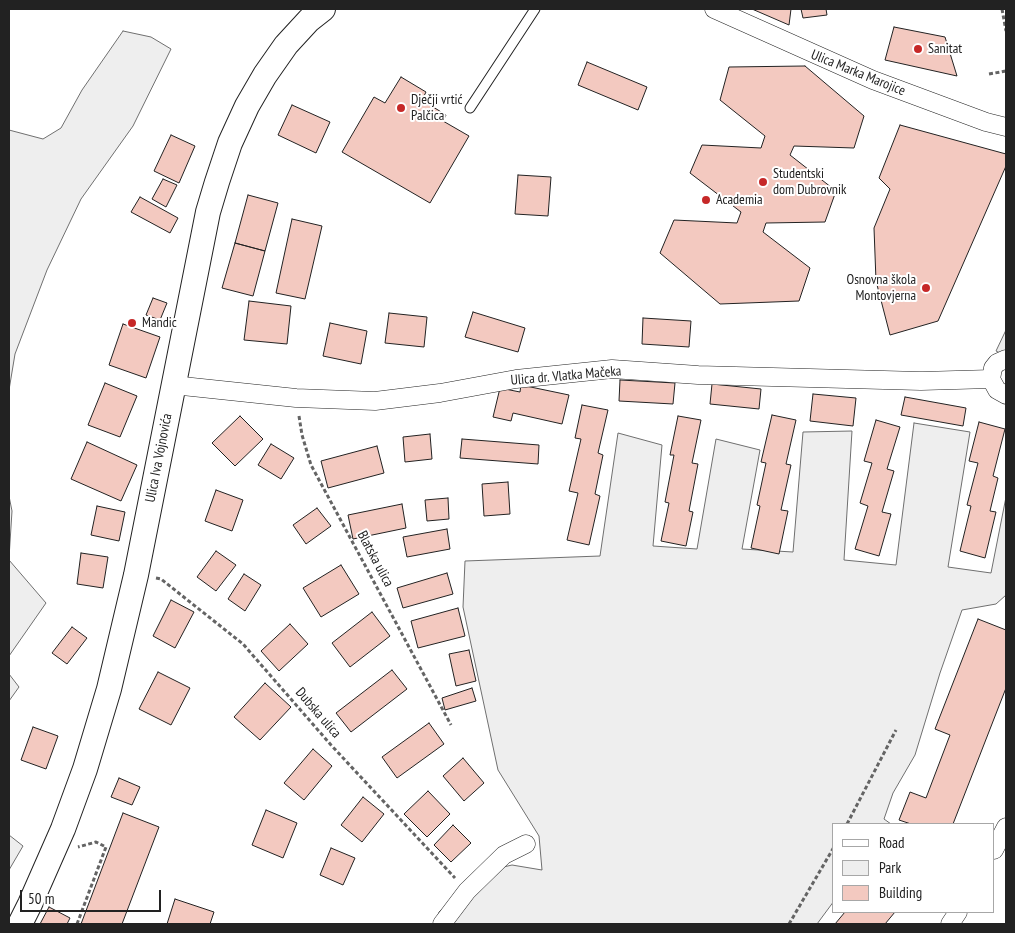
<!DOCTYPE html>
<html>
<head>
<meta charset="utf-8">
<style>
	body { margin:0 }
	#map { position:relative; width:1015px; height:933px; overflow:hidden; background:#fff; font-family:"PT Sans Narrow",sans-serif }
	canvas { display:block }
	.frame { position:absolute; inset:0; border:10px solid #222; pointer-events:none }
	.legend { position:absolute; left:832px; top:823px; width:162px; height:90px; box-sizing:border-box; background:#fff; border:1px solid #a7a7a7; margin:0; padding:6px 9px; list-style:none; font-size:15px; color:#222 }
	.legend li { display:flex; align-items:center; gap:10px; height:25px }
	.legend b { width:25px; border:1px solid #a7a7a7 }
	.scale { position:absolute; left:20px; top:890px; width:141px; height:22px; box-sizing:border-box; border:2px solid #222; border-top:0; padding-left:6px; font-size:15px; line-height:18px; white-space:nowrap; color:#222; -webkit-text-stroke:4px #fff; paint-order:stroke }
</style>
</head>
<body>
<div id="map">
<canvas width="1015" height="933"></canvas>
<div class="frame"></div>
<ul class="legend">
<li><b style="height:6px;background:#fff"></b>Road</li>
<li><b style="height:14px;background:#eee"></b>Park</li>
<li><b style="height:14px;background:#f3c9c0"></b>Building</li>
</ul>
<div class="scale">50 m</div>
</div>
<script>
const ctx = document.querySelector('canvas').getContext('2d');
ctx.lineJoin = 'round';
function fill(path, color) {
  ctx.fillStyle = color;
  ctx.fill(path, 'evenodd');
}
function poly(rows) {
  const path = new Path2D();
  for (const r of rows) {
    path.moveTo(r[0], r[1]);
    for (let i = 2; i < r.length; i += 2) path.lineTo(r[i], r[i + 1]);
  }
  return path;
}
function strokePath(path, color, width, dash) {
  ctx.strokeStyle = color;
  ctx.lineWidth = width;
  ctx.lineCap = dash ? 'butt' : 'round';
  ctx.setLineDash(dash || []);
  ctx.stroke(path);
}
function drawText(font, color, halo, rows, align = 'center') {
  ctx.font = font + ' "PT Sans Narrow",sans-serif';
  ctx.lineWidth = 4;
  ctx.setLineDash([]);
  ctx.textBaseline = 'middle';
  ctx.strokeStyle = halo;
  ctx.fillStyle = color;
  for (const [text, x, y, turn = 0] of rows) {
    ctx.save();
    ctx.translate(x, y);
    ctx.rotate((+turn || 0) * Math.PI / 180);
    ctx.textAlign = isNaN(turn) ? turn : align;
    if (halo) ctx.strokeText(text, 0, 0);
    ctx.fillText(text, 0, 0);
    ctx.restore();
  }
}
const green = poly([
	[123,31,151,37,171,49,133,126,81,199,47,270,15,354,9,390,9,130,43,139,61,128,82,90,123,31],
	[914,423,970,432,948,567,991,573,1006,497,1006,595,996,604,962,610,940,673,915,755,893,793,884,819,891,824,834,824,834,901,817,924,436,924,439,912,478,873,512,865,542,870,539,836,498,770,463,607,465,561,600,556,618,433,662,445,653,546,697,549,716,439,760,450,742,549,793,552,803,432,852,431,844,560,896,565,914,423],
	[9,496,12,511,9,558,9,496],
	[9,560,46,603,9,656,9,560],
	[9,674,19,687,9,701,9,674],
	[9,835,23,846,9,870,9,835]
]);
fill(green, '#eee');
strokePath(green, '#6f6f6f', 1);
const parking = poly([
	[1006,330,1006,356,996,351,1006,330]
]);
fill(parking, '#ededed');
strokePath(parking, '#6f6f6f', 1);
const building = poly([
	[752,9,791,9,789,25,752,9],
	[801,9,826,9,827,15,803,18,801,9],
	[894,27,945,37,957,76,885,60,894,27],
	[587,62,647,87,638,110,578,85,587,62],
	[805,66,864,116,854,148,794,146,790,155,836,191,825,222,766,223,763,232,810,268,799,301,720,304,660,253,674,220,737,223,741,212,690,173,702,145,761,148,765,136,720,100,729,67,805,66],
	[401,77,426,92,422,100,446,115,443,121,469,136,430,203,342,152,374,97,385,103,401,77],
	[292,105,330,122,316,153,278,135,292,105],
	[900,125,1006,154,1006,166,938,321,890,335,876,281,874,228,890,189,879,178,900,125],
	[171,135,195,146,179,183,154,171,171,135],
	[518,175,551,177,548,216,515,214,518,175],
	[163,179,177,185,166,207,152,199,163,179],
	[248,195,278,203,265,251,235,243,248,195],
	[140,197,178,218,170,233,131,212,140,197],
	[292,219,322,226,305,299,276,293,292,219],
	[235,243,265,251,253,296,222,288,235,243],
	[153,298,167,303,160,320,146,315,153,298],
	[249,301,291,306,287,344,244,340,249,301],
	[473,312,525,328,518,352,465,337,473,312],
	[389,313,427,317,424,347,385,343,389,313],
	[643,318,691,321,689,347,642,344,643,318],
	[330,323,367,331,361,364,323,356,330,323],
	[123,324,160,337,146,378,109,365,123,324],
	[620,380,675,383,673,404,619,401,620,380],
	[105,383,137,396,120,437,88,425,105,383],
	[712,384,761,389,759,409,710,404,712,384],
	[521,385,569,395,562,424,513,413,511,421,493,417,500,388,520,392,521,385],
	[813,394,856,398,853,426,810,421,813,394],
	[905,397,966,408,963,426,901,415,905,397],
	[582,405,608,410,598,453,603,455,595,494,600,496,589,545,567,540,578,493,569,491,581,439,575,438,582,405],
	[772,415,796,420,786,464,791,465,781,510,788,511,779,554,751,548,760,506,757,505,766,463,761,462,772,415],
	[240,416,263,439,235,466,212,443,240,416],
	[678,416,701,420,692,463,698,464,689,511,693,512,686,546,661,541,669,503,665,502,674,455,670,455,678,416],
	[876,420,900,427,887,469,894,471,882,512,891,514,879,556,855,549,868,506,860,503,872,463,864,461,876,420],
	[979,422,1005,429,993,476,998,478,990,511,996,512,985,558,960,551,971,506,967,505,978,463,969,461,979,422],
	[430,434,432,459,405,462,403,437,430,434],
	[462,439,539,445,538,464,460,458,462,439],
	[87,442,137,465,121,501,71,479,87,442],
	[271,444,294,458,281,479,258,465,271,444],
	[377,446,384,473,328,488,321,461,377,446],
	[508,482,510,514,484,516,482,484,508,482],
	[216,490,243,500,232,531,205,521,216,490],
	[448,498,449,519,427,521,425,500,448,498],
	[402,504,406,528,353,539,348,515,402,504],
	[97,506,125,512,119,541,91,535,97,506],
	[317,508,331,526,306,544,293,525,317,508],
	[447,529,450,549,407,557,403,537,447,529],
	[216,551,236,565,216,591,197,577,216,551],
	[81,553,108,557,103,588,77,584,81,553],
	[341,565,359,594,321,617,303,588,341,565],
	[447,573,453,594,403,608,397,588,447,573],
	[244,574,261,585,245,611,228,599,244,574],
	[171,600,194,612,175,648,153,636,171,600],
	[458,608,465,636,418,648,411,621,458,608],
	[372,612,390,636,350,667,332,643,372,612],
	[978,619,1006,630,1006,688,953,824,911,824,899,820,910,792,926,798,950,735,935,729,978,619],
	[290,624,308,644,279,671,261,651,290,624],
	[72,627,87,638,67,664,52,653,72,627],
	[469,650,476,681,456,686,449,654,469,650],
	[392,670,407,689,351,732,336,713,392,670],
	[158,672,190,688,171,725,139,709,158,672],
	[265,683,291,707,260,740,234,717,265,683],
	[472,688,476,701,445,710,442,698,472,688],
	[429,723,444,744,397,778,382,757,429,723],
	[33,727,58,736,46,769,21,760,33,727],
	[313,749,332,766,304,800,284,783,313,749],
	[463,758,484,783,464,801,443,776,463,758],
	[119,778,140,787,132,805,111,797,119,778],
	[428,791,450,814,427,837,404,814,428,791],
	[363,797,384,814,362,842,341,825,363,797],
	[266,810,297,823,283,858,252,845,266,810],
	[123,813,159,827,122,924,81,924,123,813],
	[453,825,471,843,451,862,434,845,453,825],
	[331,848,355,858,343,885,320,875,331,848],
	[175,899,214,912,210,924,167,924,175,899],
	[49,907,70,918,67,924,40,924,49,907],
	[845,912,895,912,885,924,835,924,845,912]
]);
fill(building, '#f3c9c0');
strokePath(building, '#222', 1);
const lane = poly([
	[470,108,535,9]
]);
const street = poly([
	[714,9,873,80,986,122,1006,127],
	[1006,359,997,363,993,368,991,379,997,390,1006,395],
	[173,385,296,398,375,401,440,393,516,379,612,369,698,375,921,381,991,379],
	[994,850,1006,827],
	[442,924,467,891,504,855,526,844],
	[950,924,958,912]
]);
const secondary = poly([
	[20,924,30,904,63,829,85,769,109,689,136,575,208,212,217,182,230,143,247,106,265,75,286,45,309,20,323,9]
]);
strokePath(lane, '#222', 11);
strokePath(street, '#222', 19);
strokePath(secondary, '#222', 26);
strokePath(poly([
	[1002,9,1006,31],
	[989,74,1006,71],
	[299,416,302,435,311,465,451,725],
	[156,578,161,579,243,644,331,745,455,878],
	[847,824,896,730],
	[77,924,106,847,96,842,78,847],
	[789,924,834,847]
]), '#646464', 3, [4, 2.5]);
strokePath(lane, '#fff', 9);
strokePath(street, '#fff', 18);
strokePath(secondary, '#fff', 24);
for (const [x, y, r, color] of [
	[918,49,5,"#c62828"],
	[401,108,5,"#c62828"],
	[763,182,5,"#c62828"],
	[706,200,5,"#c62828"],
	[926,288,5,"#c62828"],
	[132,323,5,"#c62828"]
]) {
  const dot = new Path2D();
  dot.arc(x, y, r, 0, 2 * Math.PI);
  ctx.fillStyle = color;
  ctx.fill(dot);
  strokePath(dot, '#fff', 2);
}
drawText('14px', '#222', '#fff', [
	["Sanitat",928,49],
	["Dječji vrtić",411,100],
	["Palčica",411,116],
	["Studentski",773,174],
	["dom Dubrovnik",773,190],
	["Academia",716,200],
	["Osnovna škola",916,280,"right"],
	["Montovjerna",916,296,"right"],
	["Mandic",142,323]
], 'left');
drawText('14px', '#222', '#fff', [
	["Ulica Marka Marojice",858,73,22],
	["Ulica dr. Vlatka Mačeka",566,376,-5],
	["Ulica Iva Vojnovića",159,458,-79],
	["Blatska ulica",375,559,62],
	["Dubska ulica",318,713,49]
]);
</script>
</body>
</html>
